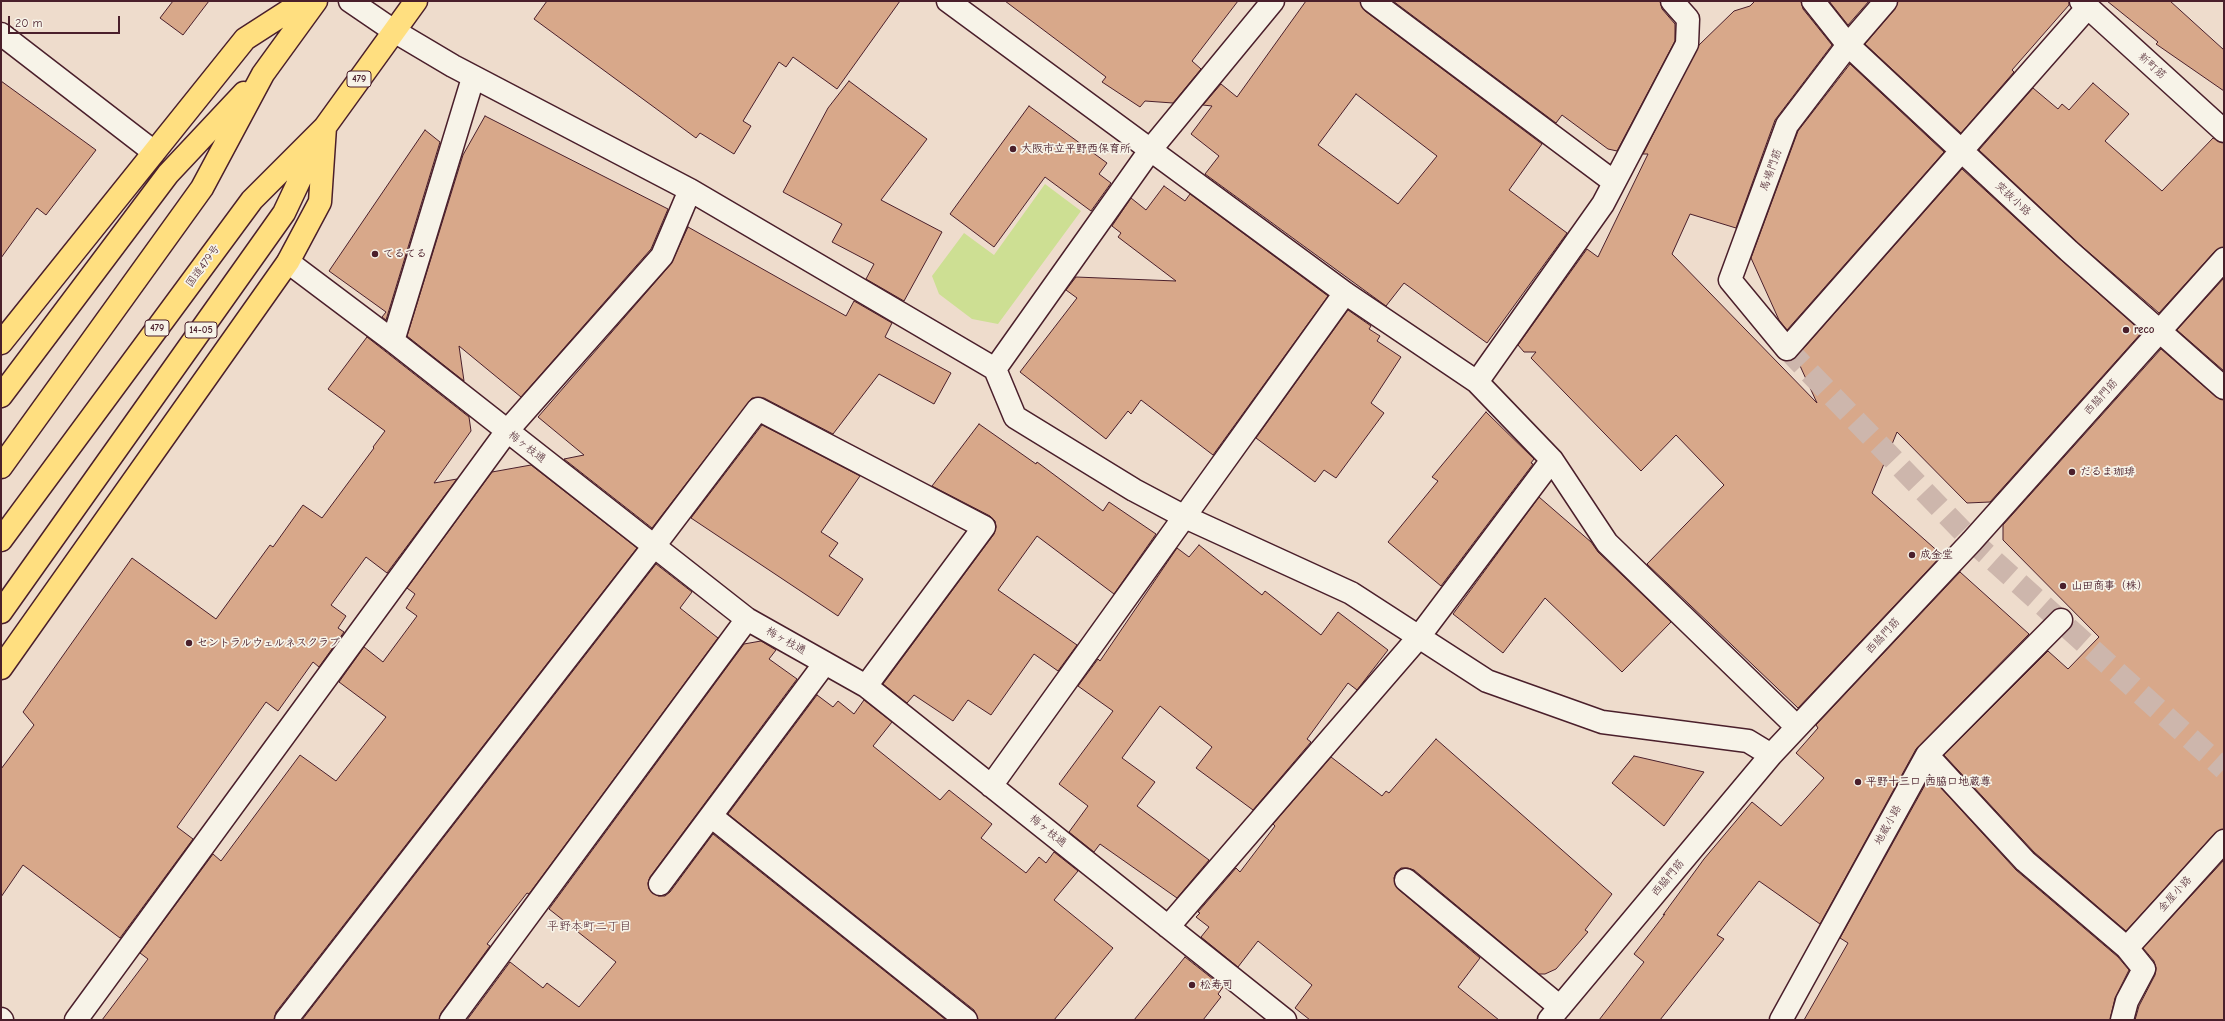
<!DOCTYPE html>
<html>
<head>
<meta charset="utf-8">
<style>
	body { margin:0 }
	#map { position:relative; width:2225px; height:1021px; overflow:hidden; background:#eedccc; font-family:"Comic Neue",sans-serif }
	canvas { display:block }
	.frame { position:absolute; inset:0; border:2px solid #4a1f2b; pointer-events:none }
	.scale { position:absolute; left:8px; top:16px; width:112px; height:18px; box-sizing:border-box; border:2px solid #4a1f2b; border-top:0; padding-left:5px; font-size:12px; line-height:14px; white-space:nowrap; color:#4a1f2b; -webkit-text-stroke:3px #f7f3e8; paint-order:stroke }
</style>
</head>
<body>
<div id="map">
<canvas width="2225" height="1021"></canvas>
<div class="frame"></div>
<div class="scale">20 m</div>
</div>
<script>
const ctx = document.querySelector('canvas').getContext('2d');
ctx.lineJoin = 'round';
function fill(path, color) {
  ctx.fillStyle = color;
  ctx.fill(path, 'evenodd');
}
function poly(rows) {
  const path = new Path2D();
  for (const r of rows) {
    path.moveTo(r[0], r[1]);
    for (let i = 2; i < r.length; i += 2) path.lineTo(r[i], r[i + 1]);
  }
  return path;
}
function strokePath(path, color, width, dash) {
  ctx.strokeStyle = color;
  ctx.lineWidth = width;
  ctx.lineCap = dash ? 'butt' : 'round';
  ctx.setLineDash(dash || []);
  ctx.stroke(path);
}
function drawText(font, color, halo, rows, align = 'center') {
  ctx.font = font + ' "Comic Neue","Klee One",sans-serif';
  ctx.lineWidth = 3.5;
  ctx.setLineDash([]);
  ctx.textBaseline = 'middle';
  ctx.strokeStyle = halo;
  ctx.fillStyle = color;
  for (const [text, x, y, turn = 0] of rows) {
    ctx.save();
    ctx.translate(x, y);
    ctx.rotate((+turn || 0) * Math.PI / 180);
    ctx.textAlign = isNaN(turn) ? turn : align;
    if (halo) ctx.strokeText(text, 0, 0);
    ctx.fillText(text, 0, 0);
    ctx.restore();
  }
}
fill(poly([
	[1045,184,1081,211,998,324,972,319,939,294,932,276,964,233,994,255]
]), '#cddf93');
const building = poly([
	[173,1,209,1,183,35,160,18,173,1],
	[547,1,900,1,837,89,793,57,786,67,779,62,743,121,751,126,734,154,700,133,696,138,534,19,547,1],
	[1005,1,1238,1,1192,61,1201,69,1173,103,1145,101,1140,107,1102,82,1106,77,1005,1],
	[1306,1,1360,1,1365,11,1542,144,1509,190,1567,233,1487,343,1404,283,1386,306,1205,174,1219,156,1191,134,1212,106,1203,105,1221,84,1237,97,1306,1],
	[1356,94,1437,156,1398,204,1318,145,1356,94],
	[1393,1,1660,1,1662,9,1675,24,1675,41,1617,151,1608,149,1562,115,1556,123,1393,1],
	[1755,1,1801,1,1803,9,1832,45,1775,120,1736,228,1690,214,1672,254,1817,403,1796,357,1962,169,2061,260,2142,332,1990,502,1967,503,1897,432,1872,493,1942,555,1798,708,1647,564,1724,485,1676,435,1641,471,1531,358,1536,352,1524,352,1518,345,1587,249,1598,257,1648,154,1643,154,1699,45,1734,11,1750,6,1755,1],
	[1829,1,1869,1,1848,25,1829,1],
	[1898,1,2069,1,2069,5,2012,70,2014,72,1961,133,1865,44,1895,9,1898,1],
	[2107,1,2170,1,2224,50,2224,91,2156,44,2158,42,2107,1],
	[1850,64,1944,152,1787,330,1779,320,1751,258,1798,131,1850,64],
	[1,81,96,150,46,215,37,208,1,258,1,81],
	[849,81,927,139,881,200,942,232,904,301,866,279,874,264,832,242,842,224,783,192,828,108,849,81],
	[2093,83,2129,114,2105,141,2162,191,2213,138,2224,143,2224,247,2215,251,2159,313,2077,242,1979,150,2033,88,2058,109,2062,104,2069,110,2093,83],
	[1029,106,1107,163,1099,174,1111,183,1091,211,1045,177,994,247,950,214,1029,106],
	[485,116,668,209,651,249,521,397,459,346,464,381,407,336,463,155,485,116],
	[425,130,440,142,386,320,382,317,386,312,329,271,425,130],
	[1164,186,1185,201,1190,194,1328,296,1213,455,1141,400,1131,414,1128,411,1106,439,1020,372,1077,298,1066,290,1076,277,1176,281,1118,237,1121,233,1112,226,1131,198,1146,210,1164,186],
	[688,227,846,316,854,301,892,323,885,337,951,373,934,404,879,374,833,434,764,398,752,398,652,528,564,459,584,455,538,417,671,264,688,227],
	[2224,278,2224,371,2177,330,2224,278],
	[1348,310,1371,326,1369,329,1380,336,1377,341,1401,357,1371,403,1384,413,1336,478,1324,470,1315,482,1256,438,1348,310],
	[367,337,469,417,471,431,434,483,457,479,387,573,366,557,331,605,346,616,338,628,344,632,319,667,313,662,278,711,266,702,177,827,193,839,120,938,23,865,1,897,1,769,34,725,23,712,132,558,216,619,270,545,273,547,303,505,322,518,374,448,373,447,385,431,328,389,367,337],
	[2161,349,2216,397,2224,400,2224,829,2215,833,2126,931,2034,852,1944,755,2048,651,2068,669,2099,637,2003,540,2003,525,2161,349],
	[1486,412,1534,459,1531,463,1533,464,1441,586,1388,542,1438,481,1432,477,1486,412],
	[979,424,1036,464,1037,462,1103,511,1109,502,1156,534,1114,594,1037,536,998,590,1077,645,1058,671,1034,654,991,715,968,700,953,721,914,695,907,703,883,684,994,534,996,527,995,521,990,516,932,486,979,424],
	[762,425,860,476,821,532,838,543,829,556,863,579,838,616,691,518,762,425],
	[531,465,637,548,276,1012,274,1020,102,1020,148,959,140,953,213,854,221,861,300,755,336,781,386,717,339,682,364,647,383,662,417,616,406,608,415,594,407,588,492,472,531,465],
	[1539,497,1591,542,1598,552,1671,622,1622,672,1545,598,1503,653,1453,614,1539,497],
	[1199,545,1262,595,1265,591,1321,635,1338,612,1388,650,1357,690,1348,683,1307,739,1311,742,1253,810,1196,768,1212,747,1160,706,1122,758,1155,782,1137,806,1209,860,1177,898,1100,844,1094,852,1069,832,1088,806,1059,784,1113,711,1078,686,1098,659,1100,661,1177,548,1189,557,1199,545],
	[656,564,692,592,680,608,718,638,529,894,527,893,487,944,490,946,441,1013,439,1020,302,1020,656,564],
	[1960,572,2029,634,1916,749,1820,924,1759,881,1717,935,1724,939,1660,1020,1599,1020,1644,962,1634,954,1665,914,1663,915,1704,859,1752,802,1781,826,1824,778,1796,753,1818,728,1816,725,1960,572],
	[761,641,776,650,769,659,797,679,650,877,648,883,649,889,658,896,665,896,670,892,713,834,946,1020,467,1020,510,962,543,988,547,983,579,1007,616,962,549,909,744,644,761,641],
	[817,695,833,707,838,701,854,714,864,700,892,722,873,746,940,800,949,790,992,824,981,838,1026,873,1039,857,1046,863,1054,852,1078,871,1054,900,1113,948,1054,1020,978,1020,974,1010,728,814,817,695],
	[1436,739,1612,894,1585,930,1588,932,1556,969,1545,974,1539,974,1414,870,1408,868,1401,868,1396,872,1394,878,1398,889,1480,958,1458,987,1499,1020,1310,1020,1295,1008,1312,985,1258,941,1238,967,1201,937,1209,927,1196,917,1200,913,1198,912,1236,868,1240,872,1275,826,1273,824,1331,757,1382,796,1386,791,1389,793,1436,739],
	[1634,756,1704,772,1664,826,1612,783,1634,756],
	[1930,776,2016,870,2118,957,2129,970,2115,998,2110,1020,1804,1020,1848,943,1840,938,1930,776],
	[2224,860,2224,1020,2135,1020,2139,1006,2155,975,2156,968,2154,961,2143,948,2224,860],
	[1185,957,1223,987,1218,994,1221,997,1203,1020,1134,1020,1185,957]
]);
fill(building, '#d8a88a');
strokePath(building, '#4a1f2b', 1);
strokePath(poly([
	[1787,349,1972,541,2224,769]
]), '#cdb6ac', 22, [22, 11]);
const minor = poly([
	[350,1,394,31,453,66,690,190,995,369,1015,417,1134,490,1185,517,1351,593,1487,681,1602,722,1748,741,1771,755],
	[948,1,1345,293,1477,382,1552,460,1607,543,1797,727],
	[1372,1,1614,182],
	[1813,1,1848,45,2069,251,2224,388],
	[1886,1,1848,45,1787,125,1730,280,1787,349,2088,7],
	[2081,1,2224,131],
	[1,34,154,152],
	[288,262,393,341,747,619,866,686,1285,1020],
	[393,341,473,78],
	[995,369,1151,149,1273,1],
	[1477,382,1603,204,1687,44,1688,19,1672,1],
	[1927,755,2025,861,2127,948,2144,969,2127,1001,2122,1020],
	[991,786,1345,293],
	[711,816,966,1020],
	[1406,880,1560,1007],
	[660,884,825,663],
	[1168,927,1418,638,1552,460],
	[2127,948,2224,841],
	[1,1019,2,1020],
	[76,1020,507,431,662,256,690,190],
	[286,1020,654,546,758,409,984,527,866,686],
	[451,1020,747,619],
	[1549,1020,1771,755,1972,541,2224,259],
	[1781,1020,1927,755,2061,620]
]);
const highway = poly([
	[1,343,245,39,304,1],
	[1,396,168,174,244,93],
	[1,467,202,188,263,74,316,1],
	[1,540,252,200,325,127,416,1],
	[1,612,284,213,318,141],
	[1,668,288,262,320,202,325,127]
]);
strokePath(minor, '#4a1f2b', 25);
strokePath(highway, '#4a1f2b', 25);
strokePath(minor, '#f7f3e8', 22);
strokePath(highway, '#ffdf80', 22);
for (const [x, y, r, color] of [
	[1013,149,4,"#4a1f2b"],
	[375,254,4,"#4a1f2b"],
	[2126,330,4,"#4a1f2b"],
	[2072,472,4,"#4a1f2b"],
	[1912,555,4,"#4a1f2b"],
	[2063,586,4,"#4a1f2b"],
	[189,643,4,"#4a1f2b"],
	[1858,782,4,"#4a1f2b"],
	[1192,985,4,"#4a1f2b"]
]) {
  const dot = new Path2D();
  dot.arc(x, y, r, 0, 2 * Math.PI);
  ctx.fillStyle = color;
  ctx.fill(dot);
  strokePath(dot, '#f7f3e8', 1.5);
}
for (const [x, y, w] of [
	[359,79,24],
	[157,328,24],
	[201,330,32]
]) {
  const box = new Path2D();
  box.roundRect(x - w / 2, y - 8, w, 16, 3);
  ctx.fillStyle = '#f7f3e8';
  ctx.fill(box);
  strokePath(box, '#4a1f2b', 1);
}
drawText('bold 10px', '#4a1f2b', null, [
	["479",359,79],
	["479",157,328],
	["14-05",201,330]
]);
drawText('11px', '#4a1f2b', '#f7f3e8', [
	["新町筋",2152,66,42],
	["馬場門筋",1771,170,-70],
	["突抜小路",2013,199,43],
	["国道479号",203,266,-54],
	["西脇門筋",2101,397,-48],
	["梅ヶ枝通",527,447,38],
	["西脇門筋",1883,636,-47],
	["梅ヶ枝通",786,641,29],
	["地蔵小路",1888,825,-61],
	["梅ヶ枝通",1048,831,39],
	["西脇門筋",1668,878,-50],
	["金屋小路",2175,894,-48]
]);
drawText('bold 11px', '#4a1f2b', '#f7f3e8', [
	["大阪市立平野西保育所",1021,149],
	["てるてる",383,254],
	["reco",2134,330],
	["だるま珈琲",2080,472],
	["成金堂",1920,555],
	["山田商事（株）",2071,586],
	["セントラルウェルネスクラブ",197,643],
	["平野十三口 西脇口地蔵尊",1866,782],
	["松寿司",1200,985]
], 'left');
drawText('12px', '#4a1f2b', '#f7f3e8', [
	["平野本町二丁目",589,927]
]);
</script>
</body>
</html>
